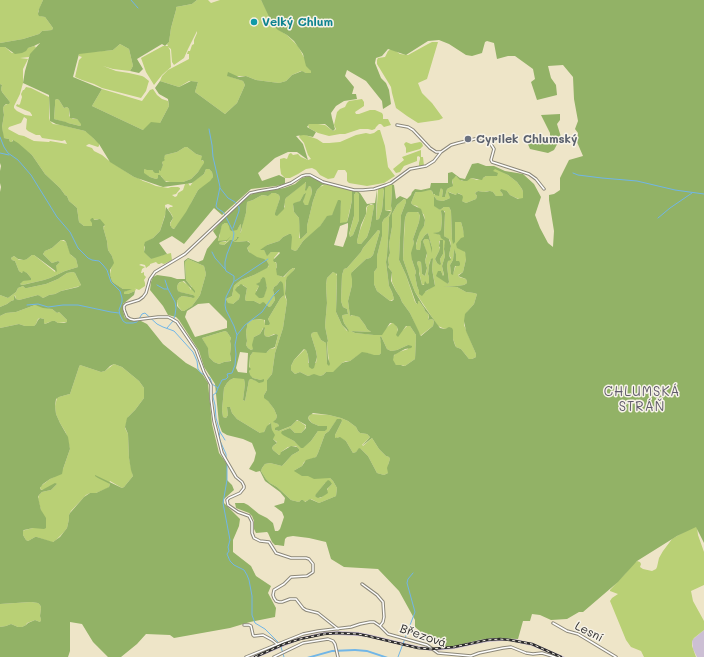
<!DOCTYPE html>
<html>
<head>
<meta charset="utf-8">
<style>
	body { margin:0 }
	canvas { display:block; background:#eee5c8 }
</style>
</head>
<body>
<canvas width="704" height="657"></canvas>
<script>
const ctx = document.querySelector('canvas').getContext('2d');
ctx.lineJoin = 'round';
function fill(path, color) {
  ctx.fillStyle = color;
  ctx.fill(path, 'evenodd');
}
function poly(rows) {
  const path = new Path2D();
  for (const r of rows) {
    path.moveTo(r[0], r[1]);
    for (let i = 2; i < r.length; i += 2) path.lineTo(r[i], r[i + 1]);
  }
  return path;
}
function strokePath(path, color, width, dash) {
  ctx.strokeStyle = color;
  ctx.lineWidth = width;
  ctx.lineCap = dash ? 'butt' : 'round';
  ctx.setLineDash(dash || []);
  ctx.stroke(path);
}
function drawText(font, color, halo, rows, align = 'center') {
  ctx.font = font + ' Mali,sans-serif';
  ctx.lineWidth = 3;
  ctx.setLineDash([]);
  ctx.textBaseline = 'middle';
  ctx.strokeStyle = halo;
  ctx.fillStyle = color;
  for (const [text, x, y, turn = 0] of rows) {
    ctx.save();
    ctx.translate(x, y);
    ctx.rotate((+turn || 0) * Math.PI / 180);
    ctx.textAlign = isNaN(turn) ? turn : align;
    if (halo) ctx.strokeText(text, 0, 0);
    ctx.fillText(text, 0, 0);
    ctx.restore();
  }
}
fill(poly([
	[704,630,704,657,697,657,693,649,692,640],
	[337,631,358,632,368,634,418,646,433,648,454,646,487,638,500,637,510,638,533,643,565,657,558,657,532,646,510,641,500,641,487,642,454,649,433,651,417,649,367,637,358,636,337,635,324,635,300,640,285,646,259,657,251,657,297,638,324,632]
]), '#ccbfd4');
fill(poly([
	[0,0,43,0,38,12,40,16,45,17,53,28,52,30,42,31,39,34,23,39,0,43],
	[197,0,208,0,211,3,220,0,261,0,273,23,279,30,287,35,298,46,311,71,311,73,306,73,301,71,292,75,286,81,279,83,256,80,246,76,228,76,243,81,245,85,237,103,225,114,195,92,198,82,189,81,179,87,160,81,162,76,168,70,189,59,189,54,187,54,188,51,190,51,192,45,194,44,194,40,197,33,197,31,188,49,184,58,174,65,172,62,171,49,168,47,170,50,171,67,162,75,154,85,146,72,141,58,163,46,168,46,167,44,169,42,171,28,176,10,176,7,192,4],
	[432,42,438,42,427,79,418,83,422,93,432,103,443,118,439,120,418,123,407,116,396,108,392,93,391,87,377,64,377,60,378,58,385,57,388,51,391,49,393,49,400,54,408,55,428,44],
	[120,44,129,49,133,66,130,71,113,69,103,66,116,71,129,73,142,76,144,77,149,81,148,84,146,91,141,98,102,88,94,84,82,80,75,77,79,60,82,57,79,56,79,53,113,50],
	[34,46,36,47,35,49,29,57,20,58,28,59,23,69,23,83,20,94,14,106,14,108,17,111,25,115,32,116,32,115,30,112,25,110,16,106,17,104,19,105,20,104,22,97,21,94,23,90,24,90,26,87,31,88,49,97,49,118,50,121,53,124,61,125,85,131,90,134,94,139,99,143,99,146,98,147,89,144,87,145,86,146,92,148,94,151,102,155,108,160,134,177,138,178,143,181,149,183,156,186,168,188,171,187,178,187,180,188,180,189,176,194,172,195,175,197,177,196,178,193,183,190,185,184,188,183,190,186,194,181,204,174,206,169,209,169,212,172,213,177,212,179,208,184,198,190,191,203,188,211,174,229,171,227,170,224,173,218,172,215,168,209,170,207,172,207,173,206,168,204,165,205,166,212,160,231,153,238,145,243,144,251,151,259,154,257,171,253,172,260,164,264,161,263,160,264,158,264,156,262,150,264,150,265,146,268,145,265,141,264,139,265,145,267,142,269,141,273,142,273,144,272,144,275,146,277,144,280,145,283,145,286,139,290,134,288,136,289,135,291,128,294,124,294,124,292,130,289,123,289,114,283,112,281,110,274,113,260,112,256,108,250,107,241,103,227,105,226,98,219,93,220,92,226,84,226,79,222,77,208,75,206,69,201,67,196,65,195,60,188,45,174,32,155,12,140,12,142,10,142,9,139,4,138,3,137,2,127,4,115,3,108,4,106,10,102,2,92,1,89,2,85,0,84,0,47,5,47,12,53],
	[24,117,27,119,26,129,28,131,36,135,40,135,42,138,62,141,65,140,67,144,50,141,49,142,34,141,24,136,19,135,8,129,9,127,21,123],
	[102,89,142,101,150,90,153,89,157,95,162,99,168,101,169,106,160,123,143,130,92,106],
	[57,99,59,100,64,108,67,107,69,109,69,116,73,119,77,119,82,124,80,126,68,123,54,119,55,105,55,100],
	[362,99,364,102,364,106,355,112,356,114,359,114,370,110,375,110,382,113,383,115,383,119,388,119,391,125,384,127,381,124,379,124,376,127,375,129,372,130,368,129,360,129,345,134,340,134,329,136,318,133,309,128,308,125,309,123,311,123,325,125,333,131,335,130,336,129,334,125,337,112,340,109,345,107,347,103,349,101],
	[378,130,380,130,385,146,388,167,395,176,384,183,367,186,349,183,347,181,347,173,345,170,338,170,334,178,328,179,320,175,316,170,312,168,306,169,298,174,290,178,285,178,281,174,280,167,280,159,284,158,287,159,289,154,291,153,293,155,298,154,301,157,308,160,311,159,308,155,304,143,299,137,300,135,305,135,317,139,323,143,329,143,340,142,356,135,366,133,370,134,374,133],
	[406,142,411,144,415,143,420,142,422,143,423,146,420,149,406,153,406,148,404,144],
	[185,147,187,147,196,154,202,156,202,161,204,161,204,164,203,166,198,172,191,179,183,182,170,182,165,181,161,176,158,175,158,178,156,179,150,177,144,174,144,170,145,169,151,169,153,171,161,169,163,165,162,162,165,155,177,152],
	[421,150,421,157,423,157,424,166,419,167,419,163,420,159,420,157,418,156,417,157,417,161,404,166,400,172,396,173,393,169,404,160,402,157],
	[495,168,508,175,517,182,522,189,523,192,523,199,519,199,514,197,510,195,507,191,500,191,502,193,503,195,502,196,496,196,493,192,488,191,484,192,478,191,475,193,477,196,476,199,466,203,462,201,462,195,458,193,456,195,449,192,450,198,448,199,443,201,437,200,434,196,434,205,440,210,444,207,449,207,451,211,452,239,455,231,455,222,461,222,463,229,464,234,464,250,466,255,466,259,463,272,458,275,459,277,466,279,467,282,467,283,464,285,456,286,444,286,457,287,466,292,474,293,477,294,474,304,467,312,464,325,476,354,476,357,472,359,469,359,461,349,456,347,453,339,453,333,448,328,445,329,438,326,415,292,410,279,403,259,405,218,407,213,409,212,416,211,420,214,419,222,413,239,414,243,412,260,416,272,415,275,417,286,419,291,425,292,435,285,432,269,433,259,433,258,430,261,429,265,428,274,429,277,429,283,428,284,426,284,422,285,417,263,418,261,421,262,422,274,425,276,426,273,427,268,425,261,427,255,423,241,425,239,427,239,429,240,432,248,428,233,425,235,421,241,420,250,418,250,416,249,416,245,420,231,424,226,425,220,424,215,417,206,413,205,411,203,415,193,418,191,430,190,432,191,433,194,439,195,440,191,441,188,442,188,443,190,442,197,445,197,447,189,451,187,453,183,452,180,453,178,456,176,462,181,471,178,477,180,483,178,486,176,493,176,492,171],
	[441,211,445,211,445,213,444,236,450,240,451,246,449,255,451,258,448,261,447,266,449,282,448,284,444,280,442,280,441,271,443,276,444,276,442,266,445,256,444,249,446,242,440,235,435,233,440,232,441,230,442,219],
	[439,241,443,242,443,254,440,259,441,264,437,263,435,259,440,249,439,247],
	[454,250,456,254,456,261,457,262,453,274,451,274,450,265,453,260],
	[305,182,306,183,305,190,309,186,311,187,311,189,312,193,310,203,308,205,306,206,303,203,303,202,305,193,300,201,293,205,294,212,299,218,300,231,299,238,302,238,307,233,307,226,313,201,317,190,320,187,324,185,329,184,346,188,352,191,352,200,347,222,341,224,339,223,341,201,332,215,326,218,318,229,303,241,297,250,295,251,291,249,289,234,283,237,279,241,267,245,263,249,264,250,267,255,271,252,279,252,274,258,277,266,276,268,278,275,282,277,284,277,290,270,295,267,294,270,286,280,285,289,285,297,287,301,283,328,275,353,272,374,267,380,267,390,264,395,274,409,277,416,276,419,274,422,278,424,279,426,275,430,279,431,291,426,296,421,299,421,306,426,304,430,301,433,295,433,290,428,282,431,289,438,294,441,302,448,311,441,318,431,325,431,327,426,319,426,312,423,308,418,311,414,329,415,341,418,348,421,356,427,358,431,360,433,367,434,370,437,362,445,363,446,372,438,379,449,386,456,389,457,390,459,388,465,388,473,384,475,377,473,368,456,361,449,358,450,356,452,353,453,346,441,338,437,336,439,335,438,335,435,342,421,336,421,329,431,325,434,318,453,316,457,304,462,302,466,295,470,306,475,330,478,333,481,337,488,336,496,319,503,311,499,304,502,303,500,301,500,299,502,291,500,277,487,270,483,266,479,261,471,262,468,265,464,270,463,282,466,292,455,299,451,299,449,296,446,288,447,281,452,281,455,279,455,273,450,272,448,273,446,276,444,277,442,273,439,271,424,270,423,263,433,260,433,237,419,232,413,230,407,227,407,228,415,226,418,223,417,222,410,224,388,227,383,230,380,234,378,244,378,245,384,243,400,245,401,249,380,251,379,257,381,261,380,253,378,249,375,250,356,253,352,267,352,270,349,275,348,278,335,274,334,268,337,265,336,264,333,265,328,263,328,260,334,254,337,253,349,251,350,248,348,246,345,247,341,246,332,247,327,247,324,252,320,264,319,265,324,270,323,268,319,280,299,283,296,283,292,280,281,277,285,274,287,273,290,275,300,271,306,269,307,265,303,260,304,254,301,246,301,245,299,247,288,243,285,239,285,236,289,240,295,239,299,233,304,228,304,227,301,226,299,232,296,234,286,236,284,241,280,254,275,269,266,268,263,267,261,255,257,250,253,247,248,250,245,250,243,248,241,237,242,233,241,233,240,237,240,237,238,235,240,228,241,224,245,219,244,220,242,226,242,226,241,218,241,220,235,220,231,222,225,225,223,227,223,234,230,235,230,238,228,240,225,241,224,240,233,241,232,243,222,246,213,247,202,253,200,262,195,267,196,272,193,275,193,279,195,280,198,275,214,285,207,284,202,286,198],
	[261,278,265,283,267,287,264,296,256,291,259,286,257,284,261,282],
	[325,483,332,484,329,487,324,495,322,497,320,498,315,496],
	[388,185,392,185,392,190,391,206,392,210,391,213,389,217,389,221,387,255,386,262,389,286,392,292,394,299,390,301,377,291,374,284,374,272,377,268,377,256,382,236,382,223,384,219,388,216,391,211,390,210,386,211,385,209,385,187],
	[382,188,383,188,384,189,382,210,379,219,376,220,378,189],
	[356,192,358,193,359,195,359,220,353,235,350,237,349,235,354,216,354,195],
	[404,199,406,200,406,202,401,215,399,260,406,275,415,302,417,304,418,301,419,301,424,308,425,311,429,315,428,320,432,319,434,321,433,326,420,336,410,313,402,302,400,297,396,291,392,282,392,272,388,267,389,265,388,259,390,253,389,244,392,227,392,214,397,205],
	[369,205,374,205,374,206,370,228,367,237,361,244,359,244,357,243,357,241,360,230,366,214,367,207],
	[378,230,380,231,373,255,370,258,366,259,352,272,352,285,348,301,350,316,353,315,359,317,365,325,367,329,371,332,351,331,355,333,376,335,382,334,385,329,392,323,394,323,397,327,398,332,403,330,407,326,410,326,416,335,416,337,415,359,405,366,400,365,396,365,393,362,393,357,396,353,408,349,408,345,397,350,391,351,387,349,381,336,380,337,381,342,381,353,379,355,374,356,368,353,360,354,350,361,346,361,342,363,335,371,332,373,326,372,323,375,320,376,311,375,308,376,300,372,295,374,291,370,291,366,294,360,305,349,306,350,308,355,308,363,316,363,317,357,316,351,311,335,312,333,315,332,317,332,319,334,321,340,326,343,327,364,329,362,327,343,328,341,325,326,327,303,326,285,327,278,333,272,336,273,337,276,336,301,336,312,342,325,347,331,348,329,344,323,342,316,343,315,348,314,347,309,343,307,341,301,342,275,344,269,347,268,361,252,363,248],
	[61,240,64,241,66,242,71,255,76,259,78,267,65,271,50,278,44,280,22,285,20,284,22,281,26,280,31,280,31,278,27,273,23,272,22,273,19,271,15,261,12,260,11,258,14,256,19,260,27,259,32,255,34,255,55,272,56,266,60,262,58,261,52,263,43,254,45,251,52,248],
	[188,259,204,266,206,274,200,295,198,298,192,306,184,311,182,311,178,306,177,301,179,298,182,296,189,297,193,298,193,295,179,292,178,291,177,287,178,284,182,281,188,285,191,290,192,287,186,280,185,262],
	[73,272,75,273,81,285,80,286,61,291,55,294,49,295,43,298,38,295,19,300,16,299,15,295,14,296,14,300,11,301,7,304,0,307,0,295,8,298,16,292,18,288,23,286,25,288,27,288,46,284,58,279,67,273],
	[35,305,52,309,57,313,59,312,67,320,67,322,58,323,55,321,49,322,45,324,44,323,44,319,40,318,38,319,36,324,34,326,25,326,19,324,0,328,0,316,6,313,16,312],
	[225,331,227,332,231,338,230,341,231,346,230,354,231,360,230,361,224,362,219,364,214,362,209,357,208,349,202,338],
	[114,364,122,367,139,381,144,388,144,398,135,410,128,417,125,428,128,434,129,458,133,476,124,487,122,488,110,481,109,483,110,484,109,487,108,488,96,493,90,493,86,495,71,511,69,515,69,519,67,528,64,532,56,540,53,542,51,542,37,537,35,537,28,541,26,540,23,535,23,531,25,530,33,528,42,528,41,510,38,499,39,495,42,492,51,490,57,484,43,490,40,489,41,486,50,479,54,477,63,469,70,449,66,433,60,423,56,414,55,406,57,398,59,397,66,395,70,394,79,367,80,365,101,372,105,371],
	[694,527,697,527,698,535,704,552,704,585,691,591,693,601,704,621,704,630,694,638,692,641,692,646,696,657,644,657,641,651,631,647,626,640,610,601,612,598,618,594,610,591,610,590,625,574,633,564,637,561,640,562,641,564,640,567,643,569,652,571,656,569,657,567,659,558,663,551,672,539,677,536],
	[31,602,38,603,40,605,41,607,40,616,41,620,40,622,35,620,27,623,26,625,22,627,18,627,11,624,6,626,0,627,0,604]
]), '#b9d075');
fill(poly([
	[43,0,197,0,192,4,176,7,176,10,171,28,169,42,165,46,162,44,137,59,143,69,139,73,130,71,133,66,129,49,120,44,113,50,79,54,73,77,102,89,92,106,143,130,151,122,160,123,169,106,168,99,159,94,155,88,160,81,179,87,191,81,198,82,195,92,225,114,237,103,245,85,243,81,227,76,228,72,239,77,246,76,256,80,279,83,286,81,292,75,302,71,306,73,311,73,311,71,306,66,303,54,294,41,287,35,278,30,273,25,261,0,704,0,704,543,696,527,677,536,637,561,618,582,583,612,579,612,567,619,551,620,540,615,532,614,530,621,523,621,518,639,494,638,479,640,454,646,443,647,444,644,421,632,415,627,415,620,399,591,378,569,344,567,331,559,326,542,309,538,293,536,287,537,285,539,284,546,277,545,275,545,272,542,268,533,267,532,256,533,254,529,254,521,252,516,249,513,236,508,235,503,244,503,248,505,259,514,267,518,273,523,275,531,278,531,280,529,284,517,282,512,274,506,284,503,285,498,280,492,265,481,260,471,256,472,249,469,254,461,256,453,252,443,243,439,227,435,222,432,219,424,215,384,204,367,199,351,179,320,176,317,168,315,163,306,150,290,151,282,153,277,157,275,171,277,177,279,185,279,184,261,188,258,198,262,203,260,207,249,217,237,213,231,221,222,247,197,254,193,284,188,295,184,302,178,309,176,322,182,357,191,360,193,367,204,375,203,377,189,391,184,394,185,396,199,400,196,407,199,411,195,412,192,415,189,421,190,430,188,431,183,448,183,448,173,452,172,460,178,465,179,472,164,478,163,486,166,494,166,505,171,523,174,534,184,541,197,535,215,540,228,548,243,553,247,554,231,549,200,549,195,554,194,560,190,560,178,569,160,583,156,577,142,578,133,575,129,578,121,574,99,573,77,563,65,548,66,551,78,556,85,557,95,537,100,531,82,535,79,533,69,515,56,508,56,497,59,494,43,487,41,485,42,482,53,472,56,466,55,449,44,439,40,428,41,406,55,388,49,382,56,376,58,375,63,381,78,386,83,389,90,391,104,383,109,382,101,366,81,347,70,345,76,354,87,352,94,356,94,357,99,344,101,336,106,331,113,332,118,335,129,333,131,325,124,309,124,307,127,316,132,313,137,304,135,296,136,303,144,308,160,297,152,288,152,275,158,258,173,262,181,279,175,285,178,285,184,276,186,251,189,222,215,214,208,184,244,172,236,159,243,167,254,151,259,144,252,145,247,144,245,145,242,153,238,160,231,165,216,166,207,171,214,173,218,170,223,170,225,172,228,174,229,186,212,198,190,210,181,213,177,212,172,209,169,206,169,204,174,192,183,163,187,134,177,110,162,99,144,91,136,85,131,56,124,50,121,49,95,23,83,25,71,30,54,40,43,34,46,28,48,26,51,22,53,15,54,5,47,0,47,0,43,23,39,39,34,42,31,52,30,53,28,45,17,39,16,38,14,39,9],
	[57,99,59,100,64,108,67,107,69,109,70,118,77,119,81,124,81,125,80,126,68,123,66,122,54,119,55,105,55,100],
	[185,147,187,147,196,154,202,156,201,160,204,161,204,163,198,172,191,179,183,182,166,182,160,175,158,175,158,178,156,179,150,177,144,173,144,170,145,169,147,170,152,170,155,173,159,173,159,170,161,171,161,170,163,165,162,162,165,160,164,159,165,155,177,152],
	[495,169,508,175,517,182,522,189,523,192,523,198,518,199,510,195,507,191,501,189,500,191,502,193,503,195,502,196,496,196,493,192,490,191,484,192,478,191,475,193,477,196,476,199,466,203,462,201,463,197,462,195,457,193,456,195,448,192,450,198,448,199,443,201,437,200,434,196,433,194,435,194,435,195,439,196,440,191,441,188,443,190,442,197,445,197,447,189,453,186,452,180,456,176,460,180,464,181,467,181,471,178,482,180,483,178,486,176,497,176,498,173,493,171],
	[306,182,305,190,306,191,309,186,311,187,312,193,308,205,305,205,303,202,306,193,304,194,300,201,294,203,293,204,294,212,299,218,300,239,302,238,307,233,307,226,313,201,317,190,322,185,329,184,352,191,352,200,349,215,347,222,340,223,341,201,340,200,338,200,332,215,327,216,320,226,303,241,297,250,295,251,291,249,292,237,291,234,289,234,283,237,279,241,267,245,260,250,264,250,267,256,271,252,279,252,280,253,273,260,274,262,276,262,277,266,276,269,277,275,283,277,290,270,293,268,295,268,294,270,287,277,286,280,285,294,287,301,283,328,275,353,272,374,267,380,267,390,264,395,264,398,268,401,274,409,277,416,276,419,273,422,278,424,279,426,275,428,275,430,279,431,281,430,291,426,297,420,299,421,306,425,306,428,301,433,295,433,290,428,282,431,281,433,283,435,294,441,301,448,303,448,311,441,318,431,325,431,327,429,327,426,319,426,312,423,309,420,308,418,309,416,313,413,329,415,341,418,348,421,356,427,358,431,360,433,367,434,370,437,362,446,372,438,379,449,386,456,389,457,390,459,387,468,388,473,384,475,377,473,368,456,361,449,359,448,356,452,353,453,346,441,340,437,335,438,335,435,342,421,341,419,337,419,329,431,325,434,318,453,316,457,306,460,302,466,295,470,294,471,302,476,308,476,314,479,330,478,333,481,337,488,336,496,319,503,310,499,305,502,303,500,301,500,299,502,291,500,277,487,270,483,266,479,261,471,262,468,265,464,270,463,282,466,292,455,299,451,299,449,297,447,291,446,281,452,280,455,279,455,273,450,272,448,273,446,277,443,273,439,275,435,272,430,271,423,267,426,264,432,260,433,237,419,232,413,230,407,227,407,228,415,226,418,223,417,222,410,224,388,227,383,230,380,234,378,244,379,245,384,243,400,245,401,249,380,251,379,256,381,259,383,263,382,264,381,264,379,261,380,253,378,250,375,249,371,251,369,249,367,250,356,253,352,266,353,270,349,275,347,278,335,276,334,268,337,265,336,264,333,265,328,264,327,260,334,254,337,252,345,253,349,251,350,248,348,246,345,247,341,246,332,247,327,247,324,252,320,261,319,265,320,265,325,269,325,270,323,268,319,280,299,284,295,283,284,282,282,280,281,277,285,274,287,273,290,275,300,271,306,269,307,265,303,263,302,260,304,254,301,246,301,245,299,247,288,241,284,237,287,235,290,240,295,239,299,233,304,228,303,226,299,232,296,234,286,236,284,241,280,254,275,267,268,269,265,267,261,264,259,257,257,249,252,247,248,250,245,250,243,247,241,237,242,233,241,233,240,236,241,239,237,237,237,237,238,235,240,230,240,224,245,219,244,220,242,227,241,231,236,227,240,218,241,222,225,225,223,227,223,229,226,230,230,232,231,237,230,240,225,241,224,240,234,246,213,247,202,253,200,262,195,268,196,272,193,275,193,279,195,280,198,275,213,275,215,277,216,284,209,285,200,286,198],
	[388,185,392,185,392,190,391,206,392,210,391,213,389,217,389,221,387,255,386,262,389,286,392,292,394,299,392,301,390,301,377,291,374,284,374,272,377,268,377,256,382,236,382,223,384,219,388,216,391,211,386,211,385,209,385,187],
	[382,188,383,188,384,190,382,210,379,219,376,220,377,189],
	[430,190,432,191,434,196,434,206,440,210,444,207,449,207,451,211,452,239,453,244,455,242,455,222,461,222,463,229,464,237,461,238,456,244,457,248,465,252,466,259,463,272,458,276,466,279,467,282,467,283,464,285,456,286,443,286,457,287,466,292,474,293,477,294,474,304,465,314,464,321,466,331,476,354,476,357,472,359,469,359,461,349,456,347,455,345,453,339,453,330,452,328,449,327,445,329,440,328,423,305,415,292,410,279,403,259,404,231,405,218,407,213,409,212,418,212,420,215,419,222,413,239,414,243,411,253,412,260,416,272,415,275,417,286,419,291,419,294,422,296,426,291,435,286,432,269,433,259,433,258,431,259,429,265,428,274,429,277,429,283,427,284,425,281,424,285,422,285,419,273,419,269,417,263,418,261,421,262,422,274,425,276,427,268,425,261,427,253,423,241,425,239,427,239,429,240,432,253,432,248,428,233,425,235,421,241,420,250,418,250,416,249,416,244,420,232,424,226,425,220,421,209,413,205,411,203,415,193,416,192,421,192],
	[356,192,358,193,359,195,359,220,353,235,350,237,349,234,354,216,354,195],
	[404,199,406,200,406,202,401,215,399,260,406,275,416,303,418,304,418,301,419,301,424,308,425,311,429,315,429,317,428,320,432,319,434,321,433,326,421,336,420,335,419,332,410,313,402,302,400,297,396,291,391,281,392,272,388,267,389,265,388,259,390,253,389,244,392,227,392,214,397,205],
	[371,204,374,205,374,206,370,228,367,237,361,244,359,244,357,243,357,241,361,225,366,214,366,208,367,206],
	[348,223,348,227,347,236,343,247,334,245,340,226],
	[378,230,380,231,373,255,370,258,366,259,352,272,351,274,352,279,352,285,348,301,350,316,352,315,359,317,365,325,367,329,371,332,351,331,355,333,374,335,382,335,390,323,393,323,397,327,398,330,396,335,398,337,406,326,410,326,416,335,416,337,415,359,405,366,403,366,401,365,396,365,393,360,394,355,405,349,411,348,412,347,412,346,408,345,397,350,391,351,387,349,381,336,380,337,381,344,381,353,379,355,374,355,368,353,362,352,350,361,345,362,342,363,333,372,326,372,323,375,320,376,314,374,308,376,300,372,295,374,291,370,291,366,294,360,304,349,306,350,308,355,309,367,312,369,314,368,317,357,316,351,311,335,312,333,315,332,317,332,321,340,326,343,327,364,329,366,330,364,328,358,327,343,328,341,325,326,327,303,326,285,327,278,333,272,337,274,336,312,342,325,349,332,348,329,344,323,342,316,343,315,348,314,347,309,343,307,341,301,342,275,344,269,347,268,361,252,363,248],
	[188,259,204,266,206,274,200,295,198,298,192,306,184,311,182,311,177,306,177,301,179,298,182,296,189,297,193,298,195,297,193,295,180,292,178,291,177,287,178,284,180,282,184,281,195,293,195,291,186,280,185,262],
	[209,303,227,321,227,328,195,337,185,317,187,311,198,304],
	[225,331,227,332,231,338,230,341,231,346,230,354,231,360,231,361,224,362,219,364,214,362,209,357,208,348,202,338],
	[240,352,248,353,247,373,238,372,236,368],
	[0,84,2,85,1,89,2,92,10,102,9,104,6,104,4,106,3,108,4,115,2,127,4,138,9,139,10,142,12,142,13,140,18,143,32,155,45,174,60,188,65,195,67,196,69,201,75,206,77,208,79,222,84,226,92,226,92,223,90,220,92,218,93,218,94,220,100,219,105,225,103,227,107,241,108,250,112,256,114,263,110,270,110,274,112,281,114,283,123,289,132,289,124,292,124,294,128,294,135,291,134,295,123,304,123,311,125,318,133,321,141,321,147,324,163,344,186,363,197,369,203,375,208,383,212,424,219,453,227,464,227,480,232,485,234,490,224,499,224,503,240,519,239,526,233,540,233,552,251,566,256,576,271,586,268,593,276,608,275,617,250,622,230,628,174,638,170,635,146,634,137,644,121,657,108,657,93,642,82,624,70,622,70,651,68,657,0,657,0,627,6,626,11,624,18,627,22,627,26,625,28,623,35,620,40,622,41,620,40,616,41,607,40,605,38,603,31,602,0,604,0,328,19,324,25,326,34,326,36,324,38,320,40,318,44,319,44,323,45,324,52,321,55,321,58,323,64,323,67,322,67,320,59,312,57,313,52,309,43,308,35,305,16,312,6,313,0,316,0,307,7,304,11,301,14,300,14,295,16,299,19,300,38,295,40,296,43,298,49,295,55,294,61,291,78,287,81,285,75,273,73,272,67,273,58,279,46,284,27,288,25,288,23,286,18,288,16,292,8,298,0,295,0,192,1,187,0,183,0,171,1,166,0,163],
	[61,240,64,240,66,242,70,254,76,259,78,267,65,271,50,278,44,280,31,283,27,284,22,285,20,284,23,281,31,280,31,278,27,273,23,271,22,273,19,271,15,261,12,260,11,258,14,256,18,259,24,260,27,259,32,255,34,255,57,272,56,266,60,262,58,261,52,263,43,254,45,251,52,248],
	[114,364,122,367,139,381,144,388,144,398,135,410,127,418,125,427,128,434,129,458,131,470,133,476,124,487,122,488,95,475,95,476,98,478,110,484,109,487,96,493,90,493,84,497,70,513,69,515,69,519,67,528,60,537,53,542,37,537,35,537,28,541,26,540,23,535,23,531,24,530,33,528,44,529,46,528,46,518,41,510,38,497,39,495,42,492,51,490,57,484,55,483,42,490,40,489,40,488,43,484,50,479,62,474,63,469,70,449,68,437,60,423,56,414,55,406,56,399,59,397,66,395,70,394,79,367,80,365,101,372,105,371,110,366],
	[560,114,560,120,557,124,561,137,554,150,548,153,530,149,527,142,531,140,539,141,547,141,550,137,550,133,541,115],
	[442,210,444,211,445,213,444,236,449,239,451,246,449,255,451,260,448,261,447,266,449,282,448,284,436,276,438,271,441,271,443,276,444,275,442,266,445,256,444,249,445,241,441,238,440,235,433,233,439,232,441,230,442,219,441,211],
	[440,240,443,240,443,254,440,259,441,264,440,265,437,263,435,259,439,251,440,248,439,246],
	[454,249,456,254,456,261,459,261,460,263,460,265,459,266,455,266,453,275,451,274,450,265,453,260,454,250],
	[263,277,265,278,267,288,264,297,262,298,259,298,255,294,259,286,256,284,260,282,261,279],
	[328,480,330,481,332,484,327,489,328,493,322,497,318,498,316,497,315,496,316,494,325,483]
]), '#92b266');
fill(poly([
	[355,649,367,650,388,657,382,657,367,652,355,651,332,652,314,657,307,657,332,650]
]), '#71b6e7');
strokePath(poly([
	[131,0,138,8],
	[209,129,212,145,213,157,220,187,216,206,217,208,223,212,225,215,234,233,233,239,227,254,225,262,225,268,226,271,234,276,234,281,226,297,225,305,226,310,234,326,237,335,235,345,236,354,235,365,232,373,227,374,228,377,226,379,222,380,218,388],
	[0,137,4,147,8,153,18,160,31,175,57,217,70,232,78,248,88,258,92,260,99,261,103,265,107,270,111,282,120,291,122,298,122,302,119,310,120,315,123,321,126,323,133,323,137,322,142,314,145,313,157,324,163,327,174,331,193,352,197,361,198,369,201,373,210,378,212,384,218,388,216,393,213,395,213,397,215,405,216,418,220,432,219,437,221,443,226,454,226,459],
	[0,153,9,155],
	[573,173,578,175,602,178,637,181,675,190,704,194],
	[220,188,228,198,235,202,239,207,239,211,233,228],
	[658,218,670,208,692,193],
	[212,252,215,258,225,269],
	[165,280,168,289,175,302,176,308,175,315,173,321,167,328],
	[235,281,268,259],
	[157,285,164,289,168,289],
	[27,305,38,304,48,307,63,305,78,305,111,312,119,313],
	[237,335,245,325,262,312,273,296,279,290],
	[220,432,225,440],
	[227,462,227,480,223,503,230,540,228,547,229,551,227,554,230,561,234,565,244,570,247,575,249,580,252,596,252,615,255,623,265,629,278,642],
	[281,647,284,657],
	[398,657,415,612,407,583,408,579,413,573]
]), '#71b6e7', 1);
const minor = poly([
	[397,125,408,127,413,130,430,148,436,152,441,152,451,145,458,143,479,138,484,138,489,141,494,149,491,160,492,162,529,174,536,179,544,189],
	[362,584,377,595,383,602,384,617,383,622,380,626],
	[553,623,567,631,578,634,616,657],
	[244,625,249,625,251,626,253,635,254,636,263,635,272,640,277,644],
	[338,629,318,613,306,610,303,608,296,599,290,599,282,602,279,602,276,601,274,598,273,595,274,590,284,584,291,577,307,576,313,572,313,564,309,559,306,558,291,558,276,553,269,542,260,541,254,538,252,533,252,522,249,516,238,512,228,505,227,500,229,498,240,493,244,488,244,486,242,482,236,477,222,453,214,421,211,399,211,385,204,372,196,350,177,322,172,319,168,317,158,317,134,320,130,319,127,317,125,312,124,309,124,306,126,304,139,300,143,297,146,293,150,279,155,272,185,254,250,193,259,191,277,188,291,183,302,176,306,175,310,175,323,182,354,190,363,190,374,189,386,185,391,183,410,169,426,166,434,161,441,152],
	[246,657,303,634,318,631,351,627,360,624,370,622,374,622,380,626,388,634,427,645,438,653,471,656,479,653,503,648,511,647,526,653,533,654,542,653,555,657],
	[274,657,303,643,328,639,333,641,335,644,338,657]
]);
strokePath(minor, '#8c887a', 3.5);
strokePath(minor, '#fff', 1.5);
const rail = poly([
	[255,657,284,644,300,639,324,634,337,633,358,634,368,636,418,648,430,649,454,647,487,640,500,639,510,640,532,644,561,657]
]);
strokePath(rail, '#2b2b2b', 2.5);
strokePath(rail, '#f7f3e8', 1, [3]);
for (const [x, y, r, color] of [
	[254,22,4,"#0f9aa8"],
	[468,139,4,"#6b7280"]
]) {
  const dot = new Path2D();
  dot.arc(x, y, r, 0, 2 * Math.PI);
  ctx.fillStyle = color;
  ctx.fill(dot);
  strokePath(dot, '#f7f3e8', 1.5);
}
drawText('bold 12px', '#0d838f', '#f7f3e8', [
	["Velký Chlum",262,22]
], 'left');
drawText('bold 12px', '#5b616d', '#f7f3e8', [
	["Cyrilek Chlumský",476,139]
], 'left');
drawText('12px', '#2b2b2b', '#f7f3e8', [
	["Lesní",589,632,27],
	["Březová",423,636,19]
]);
ctx.letterSpacing = '1px';
drawText('13px', '#615b6c', '#f7f3e8', [
	["CHLUMSKÁ",642,392],
	["STRÁŇ",642,407]
]);
ctx.letterSpacing = '0px';
</script>
</body>
</html>
